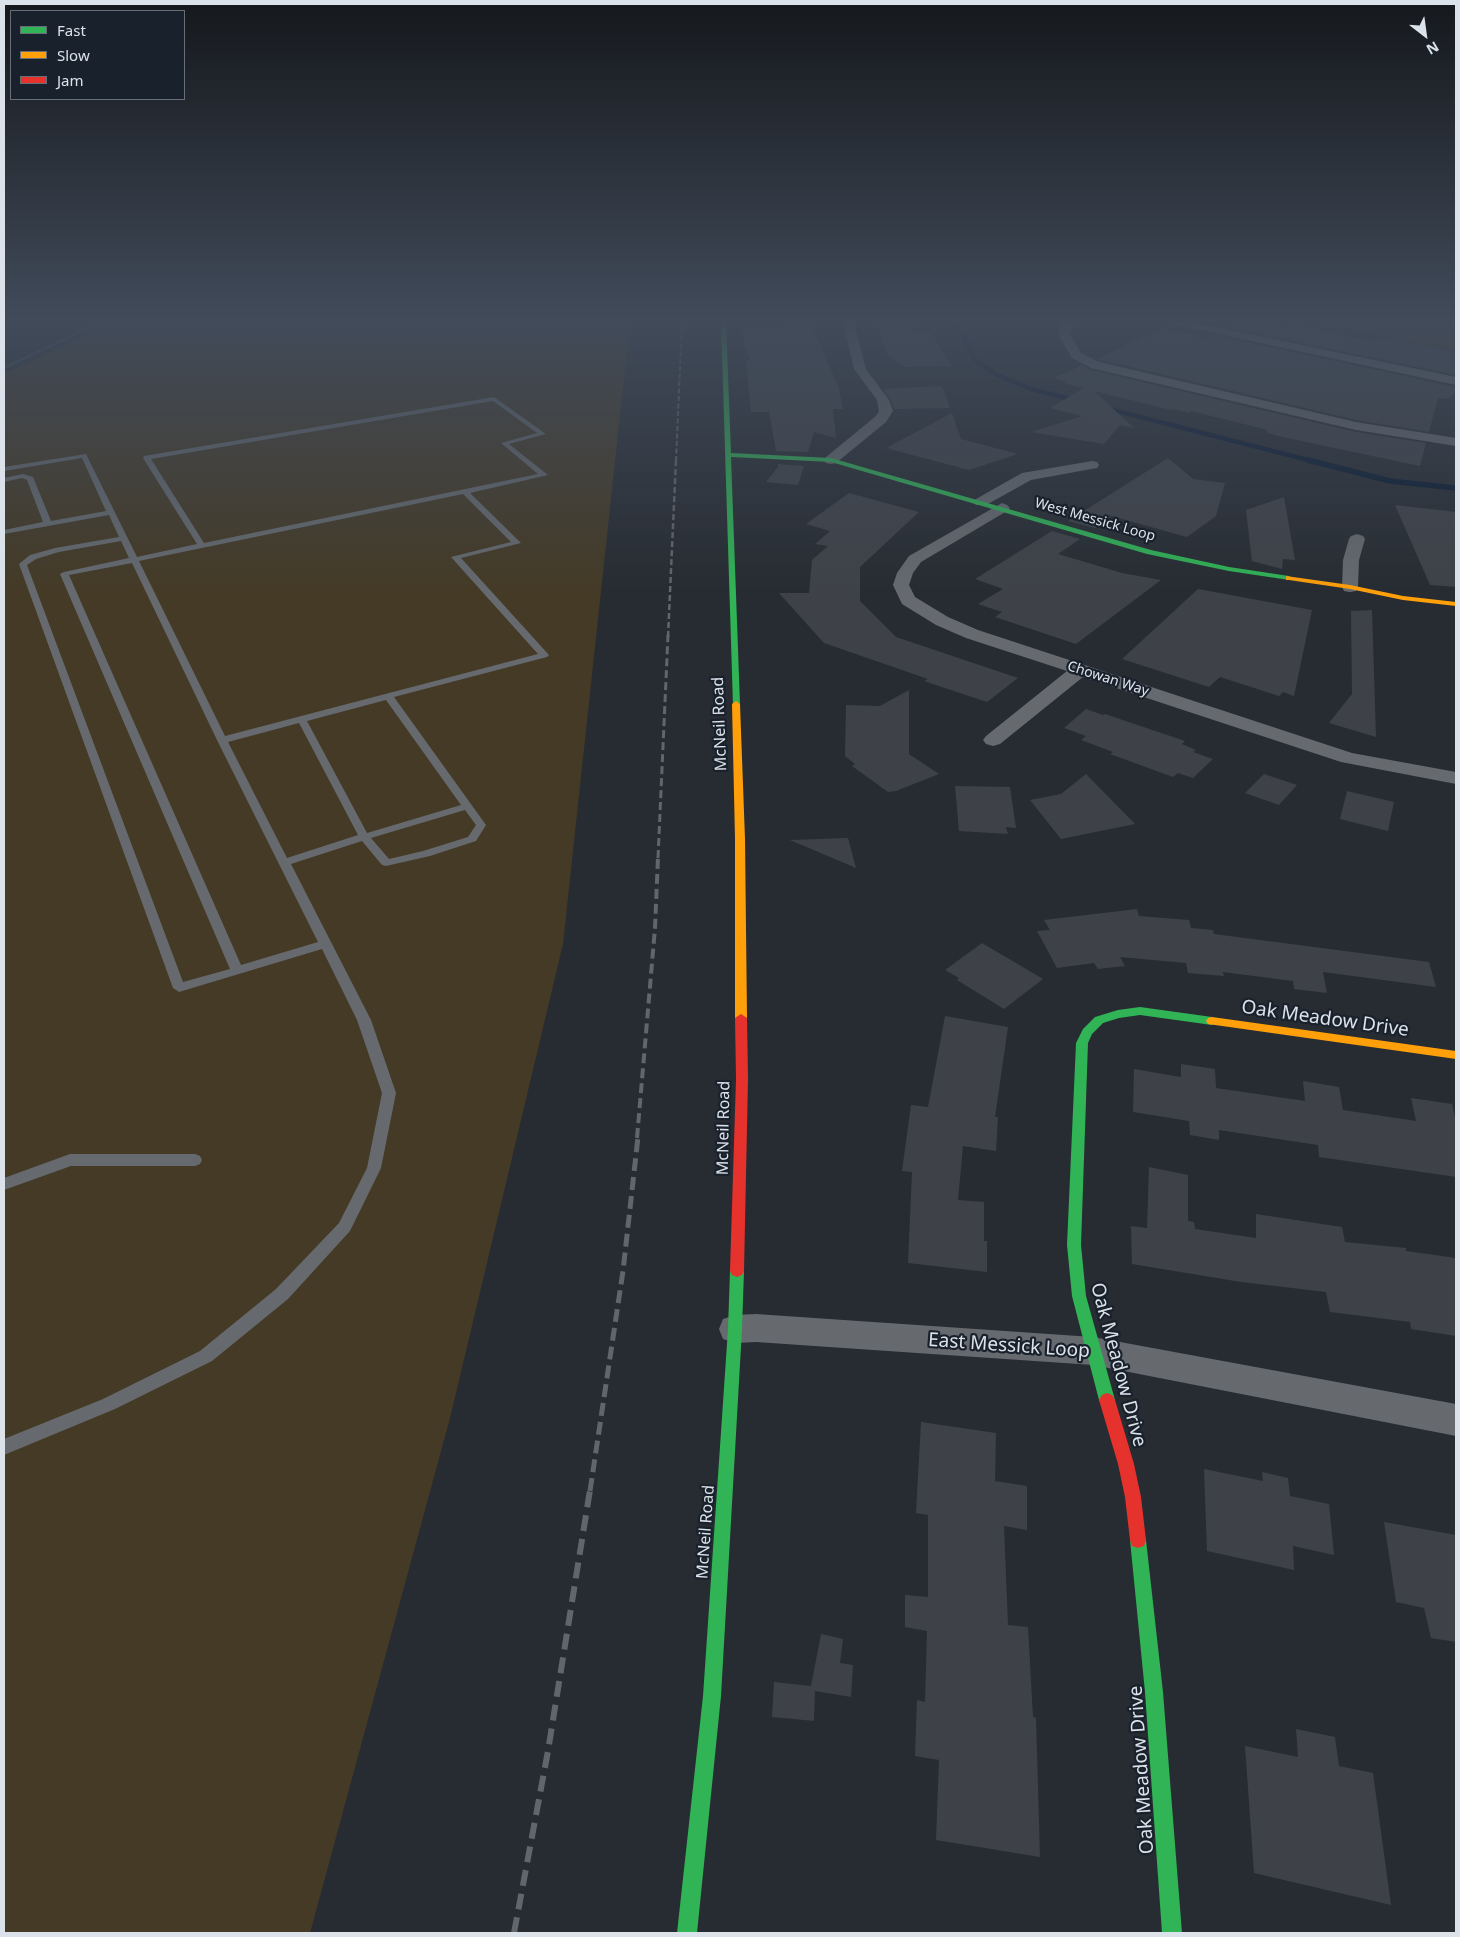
<!DOCTYPE html>
<html>
<head>
<meta charset="utf-8">
<style>
	body { margin:0 }
	#map { position:relative; width:1460px; height:1937px; overflow:hidden; background:#272c32; font-family:"Noto Sans",sans-serif }
	canvas { display:block }
	.frame { position:absolute; inset:0; border:5px solid #dce2e9; pointer-events:none }
	.legend { position:absolute; left:10px; top:10px; width:175px; height:90px; box-sizing:border-box; background:#19212c; border:1px solid #676e78; margin:0; padding:6px 9px; list-style:none; font-size:15px; color:#dce2e9 }
	.legend li { display:flex; align-items:center; gap:10px; height:25px }
	.legend b { width:25px; border:1px solid #676e78 }
	.north { position:absolute; left:1400px; top:10px; width:50px; height:50px; -webkit-text-stroke:4px #19212c; paint-order:stroke; rotate:150deg; font-size:14px; font-weight:700; line-height:20px; text-align:center; color:#dce2e9 }
	.north::after { content:''; display:block; margin:auto; width:18px; height:22px; background:#dce2e9; clip-path:polygon(50% 0,100% 100%,50% 72%,0 100%) }
</style>
</head>
<body>
<div id="map">
<canvas width="1460" height="1937"></canvas>
<div class="frame"></div>
<ul class="legend">
<li><b style="height:6px;background:#30b455"></b>Fast</li>
<li><b style="height:6px;background:#ff9f0a"></b>Slow</li>
<li><b style="height:6px;background:#e5322d"></b>Jam</li>
</ul>
<div class="north">N</div>
</div>
<script>
const ctx = document.querySelector('canvas').getContext('2d');
ctx.lineJoin = 'round';
function fill(path, color) {
  ctx.fillStyle = color;
  ctx.fill(path, 'evenodd');
}
function poly(rows) {
  const path = new Path2D();
  for (const r of rows) {
    path.moveTo(r[0], r[1]);
    for (let i = 2; i < r.length; i += 2) path.lineTo(r[i], r[i + 1]);
  }
  return path;
}
function strokePath(path, color, width, dash) {
  ctx.strokeStyle = color;
  ctx.lineWidth = width;
  ctx.lineCap = dash ? 'butt' : 'round';
  ctx.setLineDash(dash || []);
  ctx.stroke(path);
}
function drawText(font, color, halo, rows, align = 'center') {
  ctx.font = font + ' "Noto Sans",sans-serif';
  ctx.lineWidth = 4.5;
  ctx.setLineDash([]);
  ctx.textBaseline = 'middle';
  ctx.strokeStyle = halo;
  ctx.fillStyle = color;
  for (const [text, x, y, turn = 0] of rows) {
    ctx.save();
    ctx.translate(x, y);
    ctx.rotate((+turn || 0) * Math.PI / 180);
    ctx.textAlign = isNaN(turn) ? turn : align;
    if (halo) ctx.strokeText(text, 0, 0);
    ctx.fillText(text, 0, 0);
    ctx.restore();
  }
}
fill(poly([
	[116,322,631,322,622,396,563,944,450,1418,310,1933,4,1933,4,374],
	[1313,322,1456,322,1456,351]
]), '#443a26');
strokePath(poly([
	[956,322,976,361,997,375,1031,389,1078,401],
	[1105,408,1312,461]
]), '#081931', 4.5);
strokePath(poly([
	[1308,460,1390,481,1456,488]
]), '#081931', 5.5);
fill(poly([
	[788,322,810,322,839,388,843,409,833,409,836,438,814,432,808,452,776,451,769,412,751,412,746,360,750,360,744,344,742,329,789,329],
	[886,322,912,322,916,333,931,333,952,366,904,367,887,354,878,325,887,325],
	[1241,322,1259,322,1289,328,1296,325,1374,341,1381,337,1456,352,1456,375,1228,328],
	[1162,328,1208,338,1214,335,1456,387,1456,391,1448,399,1438,398,1429,432,1356,420,1097,359],
	[1082,365,1091,370,1356,432,1426,443,1420,466,1278,436,1266,432,1268,430,1191,411,1189,413,1174,409,1171,410,1094,391,1134,428,1120,425,1104,444,1031,432,1082,416,1050,408,1084,388,1063,383,1066,382,1054,378],
	[942,386,950,408,894,409,890,399,883,389],
	[952,413,961,439,1018,454,969,470,886,448],
	[1168,458,1193,479,1225,483,1216,516,1187,537,1108,515,1110,518,1095,528,1068,521],
	[778,464,804,466,798,485,766,482,778,467],
	[849,493,919,512,860,567,860,601,896,637,1018,678,987,702,924,681,928,679,824,643,779,593,809,593,812,560,828,546,815,544,830,531,806,524],
	[1284,497,1295,560,1283,559,1282,569,1252,561,1246,510],
	[1395,505,1456,512,1456,587,1430,585],
	[1052,531,1080,539,1058,554,1122,573,1161,580,1076,644,995,617,1002,612,978,604,1003,589,975,579],
	[1198,589,1312,610,1294,696,1283,692,1279,696,1220,677,1209,687,1122,659],
	[1372,610,1376,737,1329,723,1352,694,1351,611],
	[909,690,909,754,939,774,896,791,888,792,852,766,855,764,845,756,846,705,880,706],
	[1086,709,1103,715,1105,714,1185,741,1182,744,1196,750,1193,752,1213,759,1193,778,1178,773,1173,777,1110,754,1113,752,1081,740,1086,736,1064,728],
	[1086,774,1135,824,1061,839,1030,800,1061,794],
	[1264,774,1297,785,1279,805,1245,793],
	[955,786,1010,787,1016,828,1006,827,1008,834,959,831],
	[1347,791,1394,802,1388,831,1340,819],
	[848,838,856,868,790,840],
	[1137,909,1139,916,1189,920,1191,928,1213,930,1214,934,1429,962,1436,987,1323,972,1327,993,1294,989,1293,981,1223,972,1224,976,1188,973,1186,963,1120,957,1125,966,1098,969,1094,963,1057,968,1037,931,1050,930,1044,920],
	[982,943,1043,979,1004,1009,957,980,959,978,945,970],
	[945,1016,1008,1027,995,1117,998,1117,996,1151,963,1146,958,1200,984,1202,984,1241,987,1241,987,1272,908,1263,912,1172,902,1171,911,1105,928,1107],
	[1181,1064,1215,1069,1216,1088,1305,1101,1303,1081,1339,1087,1343,1110,1416,1121,1411,1098,1452,1104,1456,1122,1456,1177,1319,1157,1318,1145,1219,1130,1219,1140,1190,1135,1189,1121,1133,1112,1134,1069,1181,1077],
	[1149,1167,1188,1175,1188,1221,1194,1222,1195,1229,1256,1238,1256,1214,1342,1227,1345,1242,1406,1248,1406,1251,1456,1258,1456,1336,1411,1329,1410,1322,1330,1312,1326,1292,1241,1282,1132,1264,1131,1226,1147,1228],
	[921,1422,996,1433,995,1481,1027,1486,1027,1530,1004,1526,1008,1625,1028,1627,1033,1717,1036,1718,1040,1857,936,1840,939,1760,915,1756,917,1700,925,1702,927,1631,905,1627,905,1595,928,1597,928,1515,916,1513],
	[1204,1469,1263,1481,1262,1472,1288,1478,1290,1496,1329,1504,1334,1555,1293,1546,1294,1570,1207,1551],
	[1384,1522,1456,1535,1456,1642,1431,1638,1424,1608,1396,1602],
	[821,1634,843,1639,840,1663,853,1665,851,1697,815,1691,814,1721,772,1717,774,1682,811,1686],
	[1296,1729,1335,1737,1339,1766,1373,1773,1391,1905,1254,1873,1245,1746,1298,1757]
]), '#3e4248');
strokePath(poly([
	[4,368,100,322]
]), '#62666a', 2, [2, 1]);
fill(poly([
	[494,397,546,434,509,444,548,475,470,493,521,543,461,558,549,655,547,657,394,697,486,825,476,841,430,856,386,866,382,865,362,841,291,864,371,1020,396,1093,381,1168,350,1231,288,1299,212,1361,115,1409,4,1455,4,1439,103,1399,200,1351,276,1289,339,1223,367,1168,382,1093,357,1020,322,949,179,992,173,988,19,564,30,555,55,548,119,537,109,515,4,534,4,530,43,522,27,480,22,478,4,482,4,478,23,474,33,477,51,521,106,511,82,458,4,471,4,467,86,454,137,557,197,544,143,458,144,456,494,397],
	[493,401,537,433,501,443,538,474,204,543,151,459,493,401],
	[463,494,511,542,451,557,538,654,225,736,139,561,463,494],
	[121,541,129,558,64,572,60,574,230,969,183,982,27,565,36,559,59,552,121,541],
	[132,563,217,740,318,942,241,965,69,575,132,563],
	[386,700,461,805,367,833,307,721,386,700],
	[299,723,358,835,287,858,228,742,299,723],
	[465,810,476,825,468,837,423,851,389,859,371,838,465,810],
	[70,1154,195,1154,200,1156,202,1160,200,1164,195,1166,71,1166,4,1190,4,1178,70,1154]
]), '#666a6f');
fill(poly([
	[843,322,854,322,866,369,889,400,893,411,886,422,836,463,831,464,826,463,824,460,826,457,876,416,879,411,877,400,854,369,843,322],
	[1066,322,1078,322,1072,328,1070,334,1081,353,1099,362,1356,422,1456,438,1456,446,1356,430,1091,368,1072,358,1058,334,1061,326,1066,322],
	[1171,322,1191,322,1456,377,1456,385,1177,325,1171,322],
	[1092,461,1097,462,1099,465,1097,468,1031,480,986,505,976,505,973,502,976,499,1022,473,1092,461],
	[1002,503,1007,505,1010,508,1007,511,921,562,913,573,909,585,915,597,948,617,978,630,1352,753,1456,772,1456,784,1341,762,1083,677,1000,744,993,746,986,744,983,740,986,736,1067,671,966,638,936,625,902,604,893,585,897,573,909,556,1002,503],
	[1357,534,1363,536,1365,539,1359,560,1358,587,1356,591,1350,592,1344,591,1342,587,1343,560,1349,539,1351,536,1357,534],
	[756,1314,1093,1337,1456,1404,1456,1436,1093,1365,756,1342,735,1343,723,1339,719,1329,723,1319,735,1315,756,1314]
]), '#666a6f');
fill(poly([
	[721,322,726,322,731,453,831,458,1151,550,1229,567,1289,576,1293,578,1289,580,1229,571,1147,554,831,462,731,457,740,704,739,706,733,706,721,322],
	[1140,1007,1212,1017,1218,1021,1212,1025,1140,1015,1119,1018,1103,1023,1092,1034,1088,1043,1081,1245,1086,1296,1115,1400,1112,1405,1107,1407,1102,1405,1099,1400,1072,1296,1067,1245,1076,1043,1083,1029,1095,1017,1118,1010,1140,1007],
	[737,1265,742,1267,744,1271,742,1329,721,1696,697,1933,677,1933,703,1696,728,1329,730,1271,732,1267,737,1265],
	[1138,1532,1144,1534,1146,1540,1163,1692,1182,1933,1162,1933,1145,1692,1130,1540,1132,1534,1138,1532]
]), '#30b455');
fill(poly([
	[1286,576,1350,585,1403,596,1456,602,1456,606,1403,600,1350,589,1289,580,1286,580,1286,576],
	[736,701,740,704,745,839,747,1018,741,1022,735,1018,735,839,732,704,736,701],
	[1212,1017,1456,1051,1456,1059,1208,1024,1206,1021,1208,1018,1212,1017]
]), '#ff9f0a');
fill(poly([
	[741,1014,747,1018,748,1079,744,1271,742,1275,737,1277,732,1275,730,1271,736,1079,735,1018,741,1014],
	[1107,1393,1112,1395,1115,1400,1134,1464,1141,1497,1146,1540,1144,1546,1138,1548,1132,1546,1130,1540,1125,1497,1118,1464,1099,1400,1102,1395,1107,1393]
]), '#e5322d');
strokePath(poly([
	[676,461,682,322]
]), '#62656a', 2, [5, 2.5]);
strokePath(poly([
	[668,637,676,460]
]), '#62656a', 2.5, [6, 3]);
strokePath(poly([
	[658,858,668,635]
]), '#62656a', 3, [8, 4]);
strokePath(poly([
	[637,1138,655,928,658,857]
]), '#62656a', 4, [10, 5]);
strokePath(poly([
	[590,1491,623,1271,638,1137]
]), '#62656a', 5, [13, 6]);
strokePath(poly([
	[514,1933,548,1751,590,1490]
]), '#62656a', 6, [16, 8]);
const sky = ctx.createLinearGradient(0, 0, 0, 593);
sky.addColorStop(0, '#15181c');
sky.addColorStop(0.54, '#414b5a');
sky.addColorStop(1, '#414b5a00');
ctx.fillStyle = sky;
ctx.fillRect(0, 0, 1460, 593);
drawText('14px', '#dce2e9', '#19212c', [
	["West Messick Loop",1095,520,16],
	["Chowan Way",1108,679,18]
]);
drawText('16px', '#dce2e9', '#19212c', [
	["McNeil Road",720,724,-92],
	["McNeil Road",724,1128,-89],
	["McNeil Road",706,1532,-86]
]);
drawText('19px', '#dce2e9', '#19212c', [
	["Oak Meadow Drive",1325,1019,8],
	["East Messick Loop",1009,1346,4],
	["Oak Meadow Drive",1118,1365,75],
	["Oak Meadow Drive",1142,1770,-94]
]);
</script>
</body>
</html>
